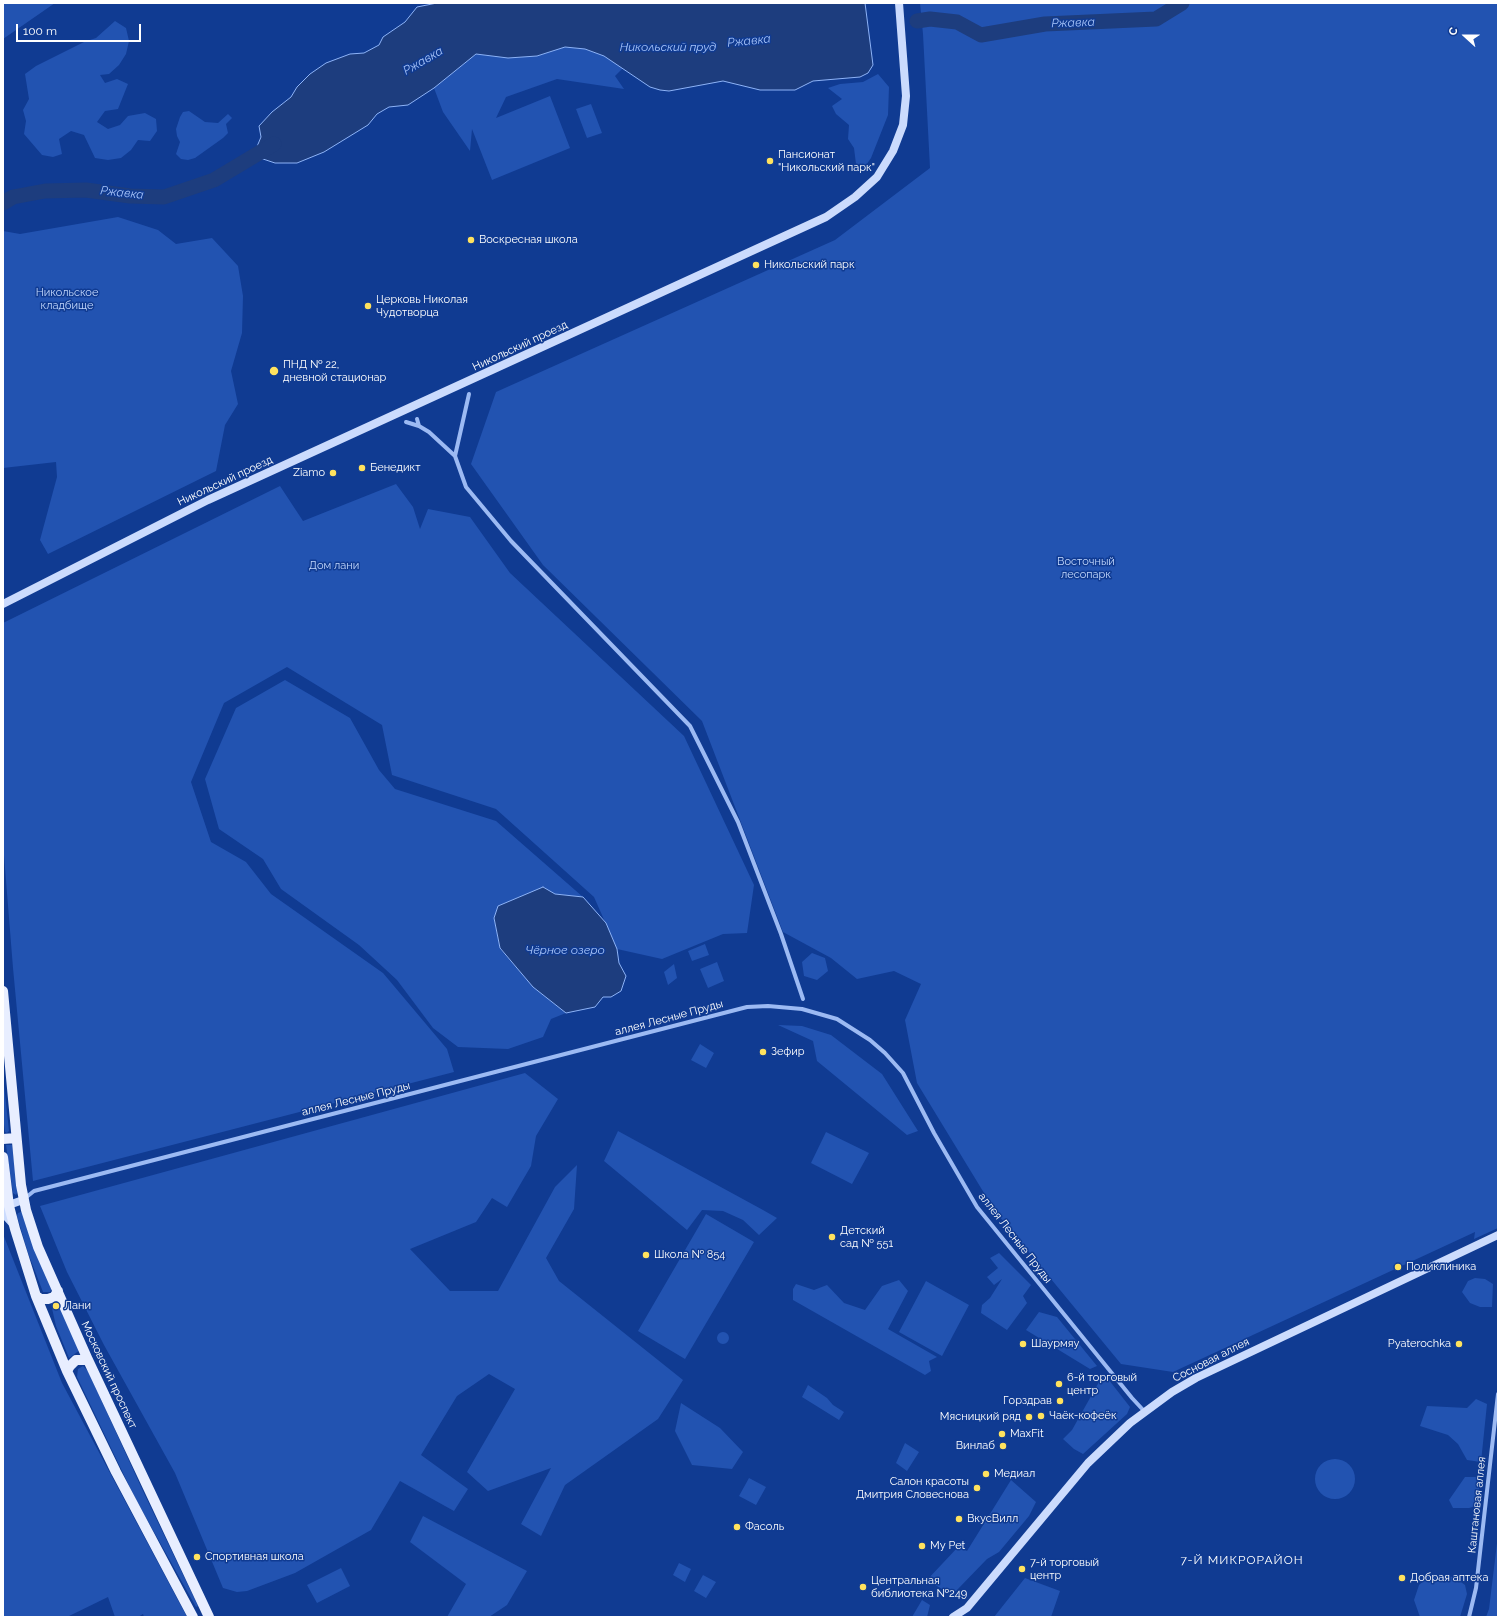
<!DOCTYPE html>
<html>
<head>
<meta charset="utf-8">
<style>
	body { margin:0 }
	#map { position:relative; width:1501px; height:1620px; overflow:hidden; background:#103b92; font-family:Raleway,sans-serif }
	canvas { display:block }
	.frame { position:absolute; inset:0; border:4px solid #fff; pointer-events:none }
	.north { position:absolute; left:1445px; top:16px; width:40px; height:40px; -webkit-text-stroke:3px #103b92; paint-order:stroke; rotate:291deg; font-size:11px; font-weight:700; line-height:16px; text-align:center; color:#fff }
	.north::after { content:''; display:block; margin:auto; width:14px; height:18px; background:#fff; clip-path:polygon(50% 0,100% 100%,50% 72%,0 100%) }
	.scale { position:absolute; left:16px; top:24px; width:125px; height:18px; box-sizing:border-box; border:2px solid #fff; border-top:0; padding-left:5px; font-size:12px; line-height:14px; white-space:nowrap; color:#fff; -webkit-text-stroke:3px #103b92; paint-order:stroke }
</style>
</head>
<body>
<div id="map">
<canvas width="1501" height="1620"></canvas>
<div class="frame"></div>
<div class="north">С</div>
<div class="scale">100 m</div>
</div>
<script>
const ctx = document.querySelector('canvas').getContext('2d');
ctx.lineJoin = 'round';
function fill(path, color) {
  ctx.fillStyle = color;
  ctx.fill(path, 'evenodd');
}
function poly(rows) {
  const path = new Path2D();
  for (const r of rows) {
    if (r.length === 3) {
      path.moveTo(r[0] + r[2], r[1]);
      path.arc(r[0], r[1], r[2], 0, 2 * Math.PI);
      continue;
    }
    path.moveTo(r[0], r[1]);
    for (let i = 2; i < r.length; i += 2) path.lineTo(r[i], r[i + 1]);
  }
  return path;
}
function strokePath(path, color, width, dash) {
  ctx.strokeStyle = color;
  ctx.lineWidth = width;
  ctx.lineCap = dash ? 'butt' : 'round';
  ctx.setLineDash(dash || []);
  ctx.stroke(path);
}
function drawText(font, color, halo, rows, align = 'center') {
  ctx.font = font + ' Raleway,sans-serif';
  ctx.lineWidth = 3;
  ctx.setLineDash([]);
  ctx.textBaseline = 'middle';
  ctx.strokeStyle = halo;
  ctx.fillStyle = color;
  for (const [text, x, y, turn = 0] of rows) {
    ctx.save();
    ctx.translate(x, y);
    ctx.rotate((+turn || 0) * Math.PI / 180);
    ctx.textAlign = isNaN(turn) ? turn : align;
    if (halo) ctx.strokeText(text, 0, 0);
    ctx.fillText(text, 0, 0);
    ctx.restore();
  }
}
fill(poly([
	[3,3,55,3,3,39],
	[920,3,1498,3,1498,1228,1474,1239,1475,1232,1173,1372,1121,1364,995,1211,917,1083,905,1020,921,984,894,971,857,979,831,958,783,932,702,721,543,565,471,464,496,392,835,240,930,168,923,34],
	[115,21,126,28,129,41,126,54,119,65,109,74,100,75,105,83,117,79,128,84,118,109,105,111,97,122,108,129,120,125,128,116,145,113,156,119,157,131,150,141,138,140,131,150,121,158,108,160,95,158,84,135,71,131,59,139,62,154,53,157,42,155,24,134,26,121,23,110,29,99,25,74,36,66,84,42,96,38],
	[565,47,585,49,604,56,623,68,615,76,624,89,557,79,506,97,496,118,550,96,570,148,492,180,472,129,470,151,443,112,434,88,476,54,508,58,537,56],
	[878,74,889,87,888,115,871,158,864,168,856,164,854,148,848,139,849,125,836,114,832,106,842,99,828,88,840,84,863,82],
	[591,104,602,133,587,138,576,109],
	[189,111,205,122,218,123,228,114,232,118,226,124,228,133,223,138,195,158,188,160,181,159,176,154,180,142,177,136,176,129,180,117,183,112],
	[118,217,158,230,176,244,212,238,238,266,243,296,242,333,231,371,238,404,225,425,216,471,48,554,40,540,57,477,56,462,3,468,3,231,20,234],
	[396,484,413,507,420,529,428,509,470,517,510,573,684,736,754,885,747,933,723,934,662,959,617,949,594,897,496,809,392,775,382,725,287,667,224,703,191,782,211,842,246,862,271,894,383,973,447,1049,454,1072,33,1181,13,968,3,843,3,623,280,486,303,521],
	[285,680,350,718,379,770,395,789,496,821,583,897,555,894,543,887,494,918,500,949,533,987,566,1013,551,1019,543,1037,508,1049,458,1047,433,1028,397,980,359,945,281,889,263,859,219,829,205,779,236,708],
	[705,944,709,955,692,961,688,951],
	[812,953,825,958,828,971,817,980,804,976,802,962],
	[717,962,724,981,708,988,700,969],
	[674,964,677,978,668,985,664,972],
	[778,1025,802,1026,831,1035,882,1074,918,1131,907,1135,817,1061,813,1041],
	[700,1044,714,1053,706,1068,691,1060],
	[525,1073,558,1099,536,1136,531,1166,507,1207,492,1198,476,1222,410,1249,450,1291,498,1291,555,1187,577,1165,574,1209,546,1258,559,1281,683,1380,658,1419,565,1485,541,1536,521,1524,551,1468,488,1491,467,1472,515,1389,489,1374,457,1396,421,1455,468,1489,454,1511,400,1481,371,1530,295,1573,247,1591,237,1592,223,1588,175,1473,104,1345,67,1272,40,1206],
	[3,1076,9,1131,7,1133,5,1132,3,1116],
	[618,1131,763,1210,777,1218,759,1235,743,1220,723,1211,702,1210,687,1230,604,1161],
	[826,1132,869,1153,852,1184,811,1163],
	[6,1145,12,1145,18,1191,16,1195,13,1193],
	[21,1212,24,1214,52,1288,50,1292,43,1292,28,1253,17,1216,18,1213],
	[706,1214,754,1242,685,1359,638,1331],
	[3,1234,62,1383,187,1617,144,1617,143,1614,138,1617,115,1617,108,1597,67,1617,3,1617],
	[999,1253,1031,1285,1023,1296,1027,1303,1007,1330,981,1313,982,1305,990,1298,1002,1279,994,1285,987,1277,998,1268,990,1258],
	[1475,1278,1485,1279,1493,1284,1492,1307,1480,1307,1470,1303,1462,1292,1468,1281],
	[899,1280,908,1291,888,1329,937,1357,929,1361,931,1371,925,1375,793,1300,793,1289,796,1284,814,1290,827,1285,844,1303,865,1310,882,1286],
	[926,1281,969,1305,942,1356,899,1332],
	[58,1301,80,1350,69,1358,56,1326,51,1304],
	[1039,1312,1057,1317,1097,1366,1090,1369,1026,1330],
	[723,1338,6],
	[83,1366,88,1371,142,1489,198,1606,196,1607,135,1498,77,1377,78,1369],
	[1105,1375,1130,1407,1127,1414,1083,1454,1074,1449,1063,1439,1072,1430,1099,1382],
	[808,1385,827,1398,833,1405,844,1412,839,1420,802,1397],
	[1476,1399,1487,1404,1481,1462,1467,1460,1458,1444,1448,1435,1420,1426,1427,1406,1467,1408],
	[681,1403,720,1428,743,1452,732,1469,692,1465,675,1431],
	[905,1443,919,1452,907,1471,896,1463],
	[1335,1479,20],
	[1465,1477,1481,1477,1476,1506,1469,1508,1453,1508,1449,1500],
	[749,1478,766,1487,756,1505,739,1496],
	[1011,1480,1036,1502,1029,1516,999,1552,987,1559,956,1591,947,1592,927,1580,958,1547,967,1551],
	[423,1516,527,1571,507,1605,489,1617,447,1617,466,1584,410,1542],
	[1498,1535,1498,1617,1486,1617,1489,1609],
	[679,1563,691,1569,685,1582,673,1575],
	[341,1568,350,1586,317,1603,307,1585],
	[703,1575,716,1582,706,1598,694,1591],
	[1439,1576,1454,1577,1465,1585,1467,1594,1460,1617,1420,1617,1414,1600,1419,1585,1428,1577],
	[1025,1578,1060,1591,1051,1617,994,1617],
	[922,1600,930,1605,927,1617,912,1617]
]), '#2253b1');
const water = poly([
	[437,3,865,3,873,65,868,73,860,77,813,81,795,90,760,90,723,81,669,91,660,90,650,87,604,56,585,49,565,47,537,56,508,58,476,54,434,88,408,105,389,107,377,114,368,125,324,152,297,163,275,163,260,158,256,149,261,137,259,126,272,112,291,97,297,87,310,74,326,63,350,54,364,53,379,45,383,37,405,22,417,7,437,3],
	[543,887,555,894,583,897,606,923,617,949,619,963,626,976,621,991,611,997,603,997,595,1007,566,1013,533,987,500,948,494,918,498,906,543,887]
]);
fill(water, '#1d3d7e');
strokePath(water, '#8db3f7', 1);
strokePath(poly([
	[917,21,930,19,957,22,981,35,1045,24,1156,19,1182,3],
	[3,203,13,197,45,191,86,190,130,196,164,197,214,180,274,144]
]), '#1d3d7e', 15);
strokePath(poly([
	[417,419,419,426],
	[406,422,419,426,429,432,455,456,466,487,511,541,690,726,738,822,781,934,803,999],
	[455,456,469,394],
	[24,1199,34,1191,747,1007,768,1006,802,1009,837,1019,870,1040,885,1053,903,1073,934,1133,977,1207,1132,1398,1145,1412],
	[1469,1617,1476,1588,1498,1394]
]), '#9cbaf3', 4);
strokePath(poly([
	[3,604,208,500,826,217,855,197,877,177,893,151,903,125,906,96,899,3],
	[3,1207,23,1200],
	[3,1213,13,1224],
	[953,1617,967,1608,1088,1463,1130,1423,1172,1392,1196,1378,1498,1235]
]), '#cbdbfd', 8);
strokePath(poly([
	[3,991,21,1185,26,1210,38,1247,88,1360,209,1617],
	[3,1139,16,1138],
	[3,1157,9,1206,15,1229,36,1296,67,1371,116,1472,193,1617],
	[36,1296,41,1299,48,1299,54,1297,58,1291],
	[67,1371,70,1366,76,1360,88,1360]
]), '#e8eeff', 10);
for (const [x, y, r, color] of [
	[770,161,4,"#ffe25e"],
	[471,240,4,"#ffe25e"],
	[756,265,4,"#ffe25e"],
	[368,306,4,"#ffe25e"],
	[274,371,5,"#ffe25e"],
	[362,468,4,"#ffe25e"],
	[333,473,4,"#ffe25e"],
	[763,1052,4,"#ffe25e"],
	[832,1237,4,"#ffe25e"],
	[646,1255,4,"#ffe25e"],
	[1398,1267,4,"#ffe25e"],
	[56,1306,4,"#ffe25e"],
	[1023,1344,4,"#ffe25e"],
	[1459,1344,4,"#ffe25e"],
	[1059,1384,4,"#ffe25e"],
	[1060,1401,4,"#ffe25e"],
	[1041,1416,4,"#ffe25e"],
	[1029,1417,4,"#ffe25e"],
	[1002,1434,4,"#ffe25e"],
	[1003,1446,4,"#ffe25e"],
	[986,1474,4,"#ffe25e"],
	[977,1488,4,"#ffe25e"],
	[959,1519,4,"#ffe25e"],
	[737,1527,4,"#ffe25e"],
	[922,1546,4,"#ffe25e"],
	[197,1557,4,"#ffe25e"],
	[1022,1569,4,"#ffe25e"],
	[1402,1578,4,"#ffe25e"],
	[863,1587,4,"#ffe25e"]
]) {
  const dot = new Path2D();
  dot.arc(x, y, r, 0, 2 * Math.PI);
  ctx.fillStyle = color;
  ctx.fill(dot);
  strokePath(dot, '#103b92', 1.5);
}
drawText('11px', '#fff', '#103b92', [
	["Пансионат",778,155],
	["\"Никольский парк\"",778,168],
	["Воскресная школа",479,240],
	["Никольский парк",764,265],
	["Церковь Николая",376,300],
	["Чудотворца",376,313],
	["ПНД № 22,",283,365],
	["дневной стационар",283,378],
	["Бенедикт",370,468],
	["Ziamo",325,473,"right"],
	["Зефир",771,1052],
	["Детский",840,1231],
	["сад № 551",840,1244],
	["Школа № 854",654,1255],
	["Поликлиника",1406,1267],
	["Лани",64,1306],
	["Шаурмяу",1031,1344],
	["Pyaterochka",1451,1344,"right"],
	["6-й торговый",1067,1378],
	["центр",1067,1391],
	["Горздрав",1052,1401,"right"],
	["Чаёк-кофеёк",1049,1416],
	["Мясницкий ряд",1021,1417,"right"],
	["MaxFit",1010,1434],
	["Винлаб",995,1446,"right"],
	["Медиал",994,1474],
	["Салон красоты",969,1482,"right"],
	["Дмитрия Словеснова",969,1495,"right"],
	["ВкусВилл",967,1519],
	["Фасоль",745,1527],
	["My Pet",930,1546],
	["Спортивная школа",205,1557],
	["7-й торговый",1030,1563],
	["центр",1030,1576],
	["Добрая аптека",1410,1578],
	["Центральная",871,1581],
	["библиотека №249",871,1594]
], 'left');
drawText('11px', '#c3d8fd', '#103b92', [
	["Никольское",67,293],
	["кладбище",67,306],
	["Восточный",1086,562],
	["лесопарк",1086,575],
	["Дом лани",334,566]
]);
drawText('11px', '#fff', '#103b92', [
	["Никольский проезд",520,346,-25],
	["Никольский проезд",225,481,-25],
	["аллея Лесные Пруды",669,1018,-15],
	["аллея Лесные Пруды",356,1099,-14],
	["аллея Лесные Пруды",1015,1238,52],
	["Сосновая аллея",1211,1360,-27],
	["Московский проспект",109,1375,65],
	["Каштановая аллея",1477,1505,-84]
]);
drawText('italic 12px', '#a8c5fa', '#103b92', [
	["Ржавка",1073,23,-2],
	["Ржавка",749,41,-6],
	["Никольский пруд",668,47],
	["Ржавка",423,61,-30],
	["Ржавка",122,193,6],
	["Чёрное озеро",565,950]
]);
ctx.letterSpacing = '1px';
drawText('12px', '#fff', '#103b92', [
	["7-Й МИКРОРАЙОН",1242,1560]
]);
ctx.letterSpacing = '0px';
</script>
</body>
</html>
